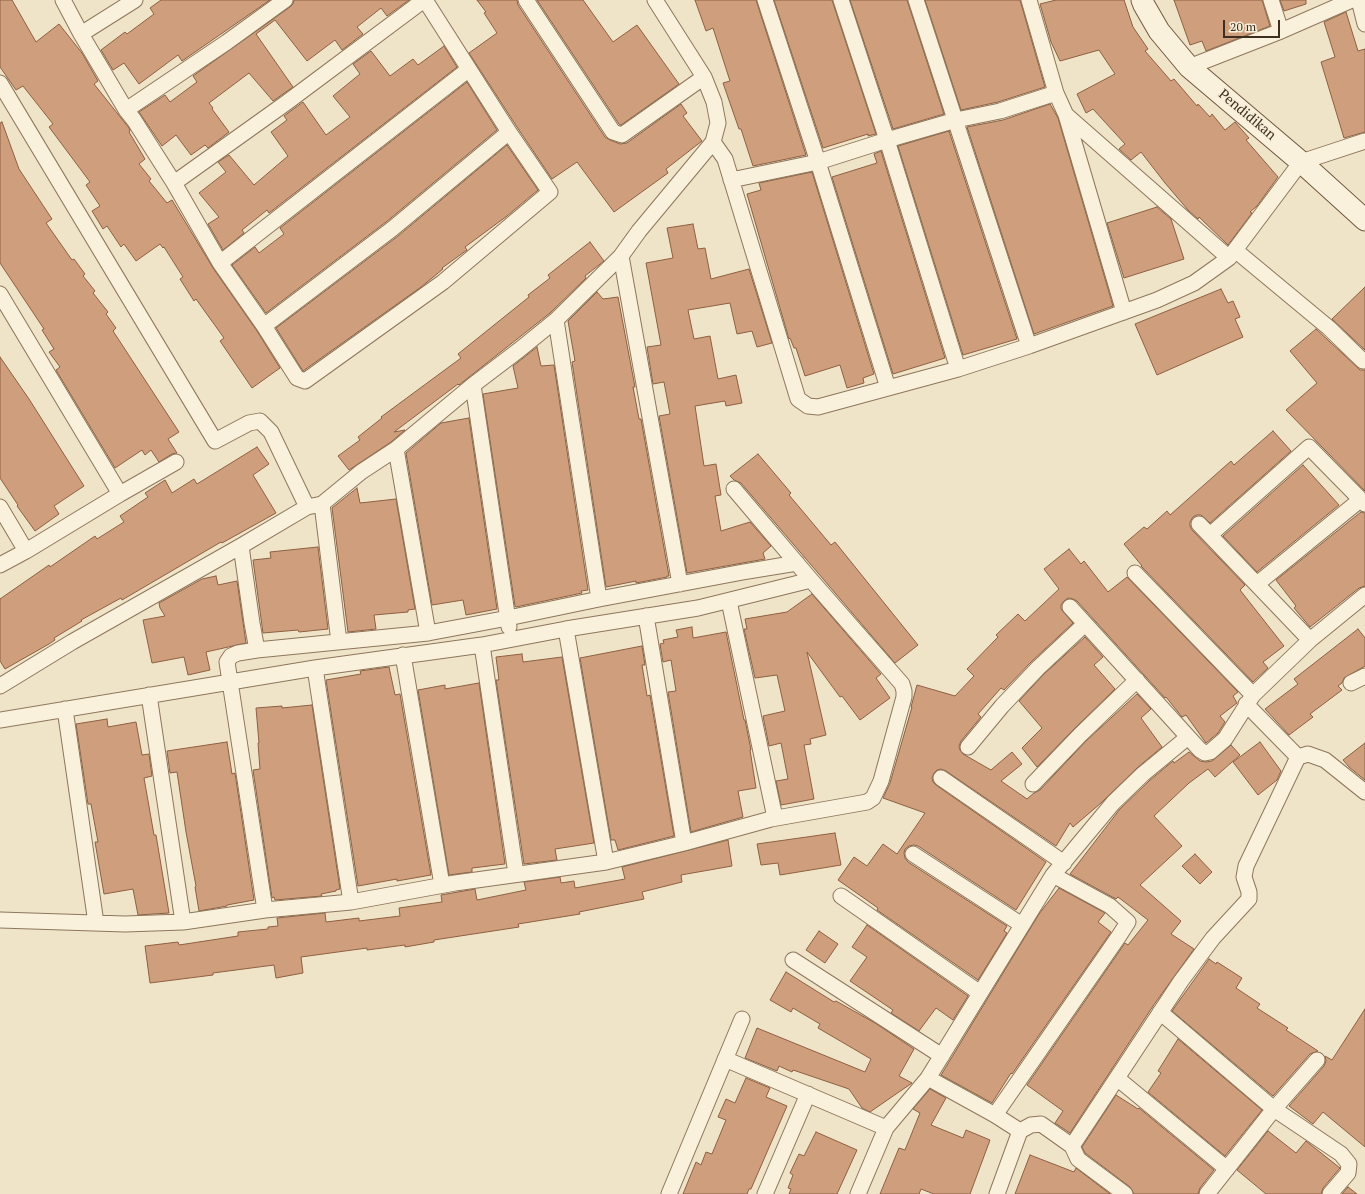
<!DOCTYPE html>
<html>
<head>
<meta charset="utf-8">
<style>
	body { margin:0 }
	#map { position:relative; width:1365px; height:1194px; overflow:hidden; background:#f0e4c8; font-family:"PT Serif",serif }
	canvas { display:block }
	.scale { position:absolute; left:1223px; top:20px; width:57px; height:18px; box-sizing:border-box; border:2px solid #3d2e20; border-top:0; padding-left:5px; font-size:12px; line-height:14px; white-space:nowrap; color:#3d2e20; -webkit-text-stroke:3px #f7eed8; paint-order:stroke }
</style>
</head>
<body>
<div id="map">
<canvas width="1365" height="1194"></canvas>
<div class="scale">20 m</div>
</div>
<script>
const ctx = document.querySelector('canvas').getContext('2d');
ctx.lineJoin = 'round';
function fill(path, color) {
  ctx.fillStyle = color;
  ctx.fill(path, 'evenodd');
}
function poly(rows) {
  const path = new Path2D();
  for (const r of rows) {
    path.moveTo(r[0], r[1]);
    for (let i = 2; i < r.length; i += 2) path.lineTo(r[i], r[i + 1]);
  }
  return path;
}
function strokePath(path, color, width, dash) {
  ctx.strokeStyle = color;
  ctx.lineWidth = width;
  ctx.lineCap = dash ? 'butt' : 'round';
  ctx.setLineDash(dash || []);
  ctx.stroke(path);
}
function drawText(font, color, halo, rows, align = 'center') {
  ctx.font = font + ' "PT Serif",serif';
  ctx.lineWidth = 4;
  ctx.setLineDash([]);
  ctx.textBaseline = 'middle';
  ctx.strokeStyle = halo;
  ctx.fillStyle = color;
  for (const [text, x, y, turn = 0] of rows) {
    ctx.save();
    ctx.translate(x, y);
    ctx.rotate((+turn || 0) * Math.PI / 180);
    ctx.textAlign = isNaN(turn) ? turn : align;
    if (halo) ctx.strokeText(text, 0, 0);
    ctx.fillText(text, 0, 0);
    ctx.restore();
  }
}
const building = poly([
	[0,0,12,0,36,42,59,24,82,53,98,81,94,84,129,128,130,131,129,132,145,159,139,164,151,179,149,181,167,203,172,200,213,268,257,331,280,368,252,388,220,341,224,338,196,299,194,301,180,279,183,277,164,247,163,248,160,244,136,261,124,244,121,247,107,226,103,229,92,211,100,206,86,185,90,182,49,127,53,124,23,86,16,90,0,67,0,0],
	[161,0,270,0,182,61,178,55,139,84,124,63,113,70,101,50,125,32,127,34,154,14,150,8,161,0],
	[294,0,409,0,387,16,381,8,357,27,363,34,342,50,335,40,307,61,275,20,256,34,293,87,273,101,249,73,209,103,213,108,212,109,229,132,208,148,205,145,191,155,176,135,162,146,139,112,165,95,170,102,197,82,193,76,290,7,293,4,294,0],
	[477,0,517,0,518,5,605,137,610,140,620,144,627,143,681,104,687,113,683,116,702,141,666,169,668,173,614,212,577,162,552,179,517,127,469,53,497,33,484,13,486,12,477,0],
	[537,0,583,0,613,42,637,25,679,84,621,125,619,124,537,0],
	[695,0,756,0,806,155,753,166,741,129,739,129,723,83,730,81,713,28,706,31,695,0],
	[774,0,832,0,876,134,868,136,868,134,823,148,774,0],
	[850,0,907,0,944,114,893,129,850,0],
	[925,0,1020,0,1045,87,998,102,961,110,925,0],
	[1056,0,1124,0,1133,27,1148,49,1145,51,1171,81,1174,79,1197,106,1198,104,1210,117,1212,114,1225,130,1235,122,1249,138,1246,140,1278,177,1257,206,1250,212,1252,213,1228,245,1199,217,1198,219,1188,210,1165,183,1141,152,1131,160,1119,149,1125,144,1093,109,1086,113,1077,94,1115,74,1099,50,1060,61,1051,42,1040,4,1056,0],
	[1174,0,1262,0,1270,26,1206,51,1202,41,1190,45,1174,0],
	[1280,0,1306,0,1306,4,1284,11,1280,0],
	[1346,12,1358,51,1365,49,1365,132,1344,138,1321,62,1335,57,1324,22,1346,12],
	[444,46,457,67,269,213,267,210,242,230,244,233,223,250,208,224,219,217,199,193,226,172,218,162,229,155,254,185,288,156,271,132,287,120,284,116,303,102,326,135,350,117,333,96,360,74,353,64,371,51,390,76,413,59,418,65,444,46],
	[467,82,497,130,386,222,266,313,232,265,255,247,259,253,284,234,280,228,467,82],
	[1050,104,1058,118,1113,306,1034,334,967,127,1003,120,1050,104],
	[2,122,19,169,52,219,46,223,72,260,74,259,85,274,83,276,95,291,93,293,108,312,106,314,116,328,113,331,179,432,168,439,177,453,172,454,159,462,151,450,145,455,142,450,115,468,56,370,60,367,49,352,54,349,42,330,44,329,0,263,0,123,2,122],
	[949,131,1017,339,963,355,898,146,949,131],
	[507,145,538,190,507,216,465,247,467,250,442,268,443,269,421,287,303,371,276,328,398,236,507,145],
	[881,151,945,358,893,374,832,177,877,163,874,154,881,151],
	[812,172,874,374,863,378,864,383,847,388,840,365,805,376,796,348,794,348,790,338,789,339,747,194,761,190,759,183,812,172],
	[1157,207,1171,219,1184,259,1124,278,1107,223,1157,207],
	[693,224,698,249,705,248,711,279,749,269,772,343,757,347,752,331,737,334,730,303,688,310,694,339,710,336,718,379,736,375,742,403,726,406,725,401,695,406,704,466,716,464,721,495,715,496,721,531,750,522,771,546,763,553,765,559,687,573,659,416,670,414,664,382,653,384,647,347,661,345,646,263,673,258,667,228,693,224],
	[590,242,604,261,585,276,586,278,550,313,459,385,458,384,394,432,405,430,391,442,349,470,338,456,360,440,358,437,382,418,381,417,461,358,458,354,529,297,528,295,550,278,548,275,590,242],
	[1365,287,1365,350,1332,319,1365,287],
	[1221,289,1228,303,1233,301,1240,317,1235,319,1243,337,1157,375,1135,324,1221,289],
	[597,292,603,299,618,297,635,387,633,387,639,419,641,419,669,576,667,576,667,577,636,583,636,581,606,587,572,362,575,361,568,321,597,292],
	[1316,329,1357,367,1360,370,1365,370,1365,491,1286,410,1317,383,1290,351,1316,329],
	[537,347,541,366,554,365,588,590,581,591,582,593,516,607,515,606,483,394,518,388,513,366,537,347],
	[0,357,29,399,84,486,54,506,59,514,35,531,17,506,18,505,0,478,0,357],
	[469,418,497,609,466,615,463,600,432,605,406,453,441,423,469,418],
	[1273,431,1291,451,1210,523,1201,515,1197,515,1193,517,1190,522,1190,526,1192,530,1245,585,1240,590,1284,646,1263,662,1268,668,1253,682,1141,566,1142,566,1124,544,1144,527,1147,529,1167,511,1170,515,1231,461,1234,465,1273,431],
	[257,447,269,464,253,475,276,513,222,543,221,542,122,600,121,598,81,620,82,621,54,638,55,640,49,644,5,669,0,661,0,599,49,565,50,567,95,536,97,539,124,522,120,516,148,497,145,493,165,480,172,493,194,479,197,484,257,447],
	[758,454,791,493,789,495,831,545,835,542,918,645,895,663,741,483,734,480,730,476,758,454],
	[1303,465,1339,505,1257,572,1223,536,1303,465],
	[357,488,360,503,396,499,415,609,408,610,408,612,374,615,376,629,348,632,332,508,357,488],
	[1361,512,1365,513,1365,586,1359,588,1310,627,1294,608,1296,606,1276,580,1361,512],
	[318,547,328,629,299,632,298,630,263,633,253,560,271,558,270,552,318,547],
	[1069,549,1081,564,1084,561,1108,592,1127,577,1238,692,1233,696,1237,703,1220,716,1225,722,1218,733,1206,743,1186,715,1182,717,1166,697,1165,698,1077,601,1073,599,1068,598,1064,601,1061,605,1061,609,1073,623,1032,661,1004,690,1001,688,978,714,981,717,961,741,959,746,960,750,963,754,991,770,1012,752,1022,764,1001,781,1027,799,1034,793,1040,790,1086,741,1137,694,1151,709,1141,718,1162,747,1137,768,1101,803,1073,827,1070,823,1056,846,946,771,941,769,937,770,934,773,932,778,933,782,936,785,1046,862,1016,910,918,846,914,845,909,846,905,849,904,853,905,858,908,862,1007,926,1004,931,1007,933,978,980,877,910,878,908,838,880,854,857,867,866,883,844,897,854,925,813,883,798,890,783,912,707,911,707,917,685,955,696,974,676,967,669,998,637,996,635,1018,614,1025,621,1059,589,1044,569,1069,549],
	[216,576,218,585,237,581,246,643,206,652,210,670,188,675,184,657,152,663,143,620,165,616,160,608,159,603,202,579,216,576],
	[812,594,881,674,876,678,890,698,860,720,842,696,840,697,807,652,826,735,810,739,811,744,804,745,814,799,781,805,776,781,788,779,781,743,769,746,763,716,785,711,777,675,755,678,744,629,747,629,745,619,787,612,812,594],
	[692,627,693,638,726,632,744,720,745,720,751,750,750,750,756,788,738,791,743,817,691,832,668,692,676,691,671,660,663,662,660,644,664,643,663,640,678,637,676,630,692,627],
	[1358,629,1365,638,1365,666,1344,678,1342,683,1338,686,1342,690,1310,714,1313,717,1289,735,1265,709,1298,684,1294,679,1358,629],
	[1085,637,1103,657,1094,665,1115,689,1074,729,1037,767,1022,748,1042,728,1019,701,1044,674,1085,637],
	[642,646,645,665,642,665,647,696,650,695,674,836,618,850,615,840,611,840,580,658,642,646],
	[522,654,523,662,562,657,594,843,555,849,557,860,524,864,496,680,499,680,496,657,522,654],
	[389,667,395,695,400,694,431,875,397,881,397,879,358,886,326,680,361,674,360,671,389,667],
	[479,683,505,864,472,868,472,872,449,875,418,690,445,685,445,689,479,683],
	[312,705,340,889,336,890,336,891,321,894,322,896,275,900,274,897,272,898,253,770,260,769,258,743,259,743,256,708,282,706,282,708,312,705],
	[107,719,108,727,136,722,142,755,149,754,152,776,144,778,154,835,156,835,169,913,138,915,133,889,104,894,95,842,98,842,91,804,88,804,76,724,107,719],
	[227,742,232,774,235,773,254,900,227,905,227,906,199,911,195,887,196,886,186,832,177,772,170,773,167,751,227,742],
	[1260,742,1281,771,1277,780,1258,795,1233,762,1260,742],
	[1365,743,1365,780,1349,767,1343,760,1365,743],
	[1231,745,1240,755,1215,777,1208,769,1189,783,1154,816,1182,846,1140,885,1181,921,1171,934,1194,949,1153,1006,1070,1133,1055,1123,1063,1111,1027,1085,1125,943,1128,945,1148,920,1118,897,1116,899,1070,874,1120,809,1149,781,1173,761,1174,763,1189,752,1200,761,1206,762,1212,761,1231,745],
	[835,833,841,865,780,875,778,863,761,865,757,844,835,833],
	[728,840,732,866,681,875,682,882,642,892,644,899,579,912,580,914,518,924,519,927,434,940,434,942,405,947,405,945,367,950,367,948,301,957,303,973,276,978,274,965,213,973,213,975,150,983,145,946,178,942,179,945,238,936,238,932,268,929,268,927,278,926,277,918,325,913,326,922,359,918,359,921,400,916,399,908,442,902,441,895,475,889,477,900,526,890,524,882,560,877,561,883,574,881,575,888,625,879,622,867,728,840],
	[1195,854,1212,872,1200,884,1182,866,1195,854],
	[1059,888,1105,913,1098,922,1111,932,1012,1074,1011,1073,992,1103,941,1075,1039,914,1059,888],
	[867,925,968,996,953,1020,936,1008,919,1031,891,1013,893,1010,850,981,867,957,852,947,867,925],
	[819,931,838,944,825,963,806,950,819,931],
	[1209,959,1216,964,1217,962,1242,978,1236,988,1260,1004,1257,1008,1288,1028,1286,1030,1318,1051,1310,1054,1273,1096,1172,1011,1209,959],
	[786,972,834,1002,836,1001,875,1023,914,1049,899,1076,912,1083,870,1112,862,1108,849,1089,793,1070,792,1072,779,1066,777,1071,745,1058,757,1028,865,1072,871,1059,818,1028,820,1024,793,1008,791,1012,770,1000,786,972],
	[1365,1009,1365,1147,1323,1112,1313,1124,1289,1106,1324,1066,1326,1061,1325,1056,1332,1060,1365,1009],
	[1178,1039,1262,1110,1225,1156,1148,1092,1161,1073,1158,1071,1178,1039],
	[746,1078,770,1088,766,1097,787,1106,751,1189,749,1189,747,1194,683,1194,696,1162,701,1165,706,1152,712,1154,726,1120,718,1117,726,1099,735,1103,746,1078],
	[930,1089,946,1098,931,1125,963,1138,966,1130,990,1140,970,1194,934,1194,921,1189,919,1194,880,1194,899,1148,905,1150,920,1113,913,1109,930,1089],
	[1116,1095,1138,1109,1139,1108,1214,1170,1200,1188,1198,1194,1134,1194,1130,1187,1085,1153,1082,1147,1116,1095],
	[1268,1131,1296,1153,1306,1141,1340,1168,1323,1188,1321,1194,1266,1194,1237,1170,1268,1131],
	[816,1132,857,1150,837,1194,789,1194,791,1189,788,1188,793,1175,790,1173,799,1154,804,1156,816,1132],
	[1030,1155,1074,1172,1076,1168,1110,1194,1015,1194,1030,1155],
	[1348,1187,1357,1194,1342,1194,1348,1187]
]);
fill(building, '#cf9f7d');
strokePath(building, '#8d5f41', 1);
const street = poly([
	[63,0,81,34,126,110,134,120,174,183,220,263,264,326,297,378,305,381,443,282,550,192,509,132,425,0],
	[526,0,613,132,622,135,704,77],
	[765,0,818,162,888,388],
	[841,0,887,140,958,369],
	[916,0,1029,346],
	[1029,0,1056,93,1066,115,1124,312],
	[1271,0,1281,31],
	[1359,0,1365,24],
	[81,34,135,0],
	[1189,67,1281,31,1352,0],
	[0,83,215,441,249,423,260,421,271,432,307,507,322,504,361,472,396,449,473,385,519,350,556,320,621,256,639,231,713,142,718,123,714,102,704,77,655,0],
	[126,110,227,42,285,0],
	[1066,115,1229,258],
	[713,142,725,159,798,399,808,406,818,407,958,369,1029,346,1157,300,1194,283,1229,258,1301,162,1365,141],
	[731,180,818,162,887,140,956,120,1000,111,1056,93],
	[174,183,286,103,424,0],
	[1235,250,1329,328,1363,361],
	[621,256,680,584],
	[220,263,469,69],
	[0,294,120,494],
	[556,320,599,599],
	[264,326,392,229,509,132],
	[473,385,509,627],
	[396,449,428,633],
	[322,504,339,642],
	[0,507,26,551],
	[1199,524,1310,640],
	[1210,535,1309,447,1365,504],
	[241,546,252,623,257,650,238,653,231,656,227,662,265,910],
	[0,565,26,551,120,494,176,462],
	[1135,573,1253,695],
	[1257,584,1360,500],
	[729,601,774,813,771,819],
	[1070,607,1200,750,1205,753,1210,752,1225,739,1253,695,1310,640,1365,595],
	[646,616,684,843],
	[566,629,606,862],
	[482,645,516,874],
	[257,650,428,633,508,618,599,599,743,572,797,563],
	[403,655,442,885],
	[315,668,351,902],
	[1351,683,1365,676],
	[0,686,72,642,241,546,307,507],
	[149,695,183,922],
	[1246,704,1298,757],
	[65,709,96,923],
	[0,720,315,668,482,645,566,629,698,608,811,580],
	[968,747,1002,706,1038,668,1085,624],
	[941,778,1064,863],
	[1033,784,1080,735,1137,680],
	[913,854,1022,925],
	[841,896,980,993],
	[0,920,125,924,183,922,265,910,351,902,455,883,606,862,684,843,771,819,867,802,873,798,881,781,904,697,904,691,902,684,811,580,734,489],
	[793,960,942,1056],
	[1160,1012,1274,1109,1341,1154,1349,1164,1348,1173,1330,1194],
	[725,1059,886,1128],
	[928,1078,995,1115,1020,1131],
	[1117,1078,1227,1169],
	[995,1115,1119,936,1128,922,1110,906,1053,875],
	[1072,1146,1181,981,1213,938,1249,899,1249,892,1244,877,1246,866,1298,757,1308,754,1325,760,1365,792],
	[669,1194,742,1019],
	[765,1194,808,1094],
	[858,1194,886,1128,928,1078,1053,875,1113,803,1143,774,1188,737],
	[997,1194,1020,1131,1031,1125,1041,1124,1072,1146,1078,1159,1125,1194],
	[1207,1194,1274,1109,1317,1060]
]);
const secondary = poly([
	[1142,0,1144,5,1159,31,1189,67,1301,162,1365,220]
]);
strokePath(street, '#8d765c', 17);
strokePath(secondary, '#6f573f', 23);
strokePath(street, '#faf1dc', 15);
strokePath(secondary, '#faf1dc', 21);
drawText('14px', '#3d2e20', '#f7eed8', [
	["Pendidikan",1247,115,40]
]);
</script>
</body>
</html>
